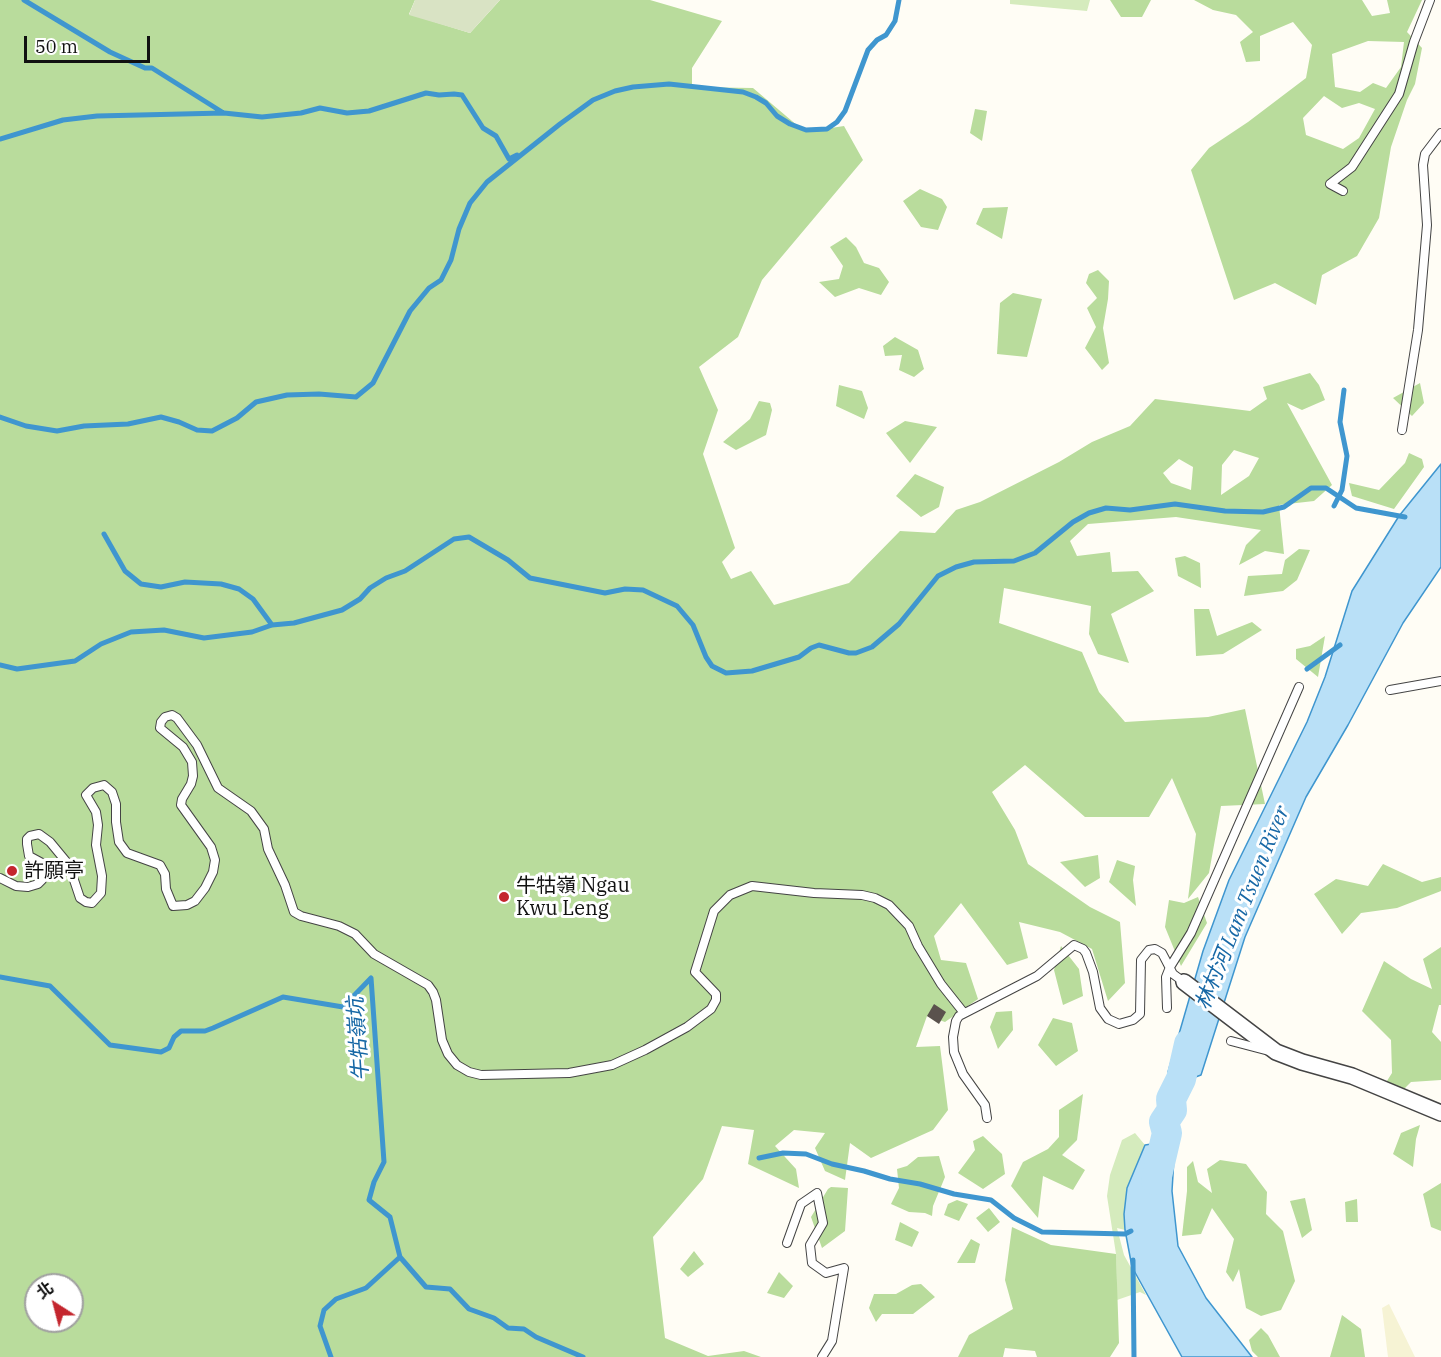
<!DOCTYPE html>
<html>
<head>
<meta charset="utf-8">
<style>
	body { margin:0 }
	#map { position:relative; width:1441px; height:1357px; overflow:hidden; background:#fffdf5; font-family:"IBM Plex Serif","Noto Sans TC",serif }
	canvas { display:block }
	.north { position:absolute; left:24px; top:1273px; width:60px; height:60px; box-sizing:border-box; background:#fff; border:2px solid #a0a0a0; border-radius:50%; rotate:324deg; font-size:16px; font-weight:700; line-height:24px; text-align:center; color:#111 }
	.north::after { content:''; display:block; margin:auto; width:21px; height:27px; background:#c4262e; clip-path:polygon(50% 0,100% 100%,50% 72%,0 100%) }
	.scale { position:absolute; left:24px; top:36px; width:126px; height:27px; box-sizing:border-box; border:3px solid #111; border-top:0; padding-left:8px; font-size:18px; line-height:21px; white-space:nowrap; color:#111; -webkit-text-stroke:4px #fff; paint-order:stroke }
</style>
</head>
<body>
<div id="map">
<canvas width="1441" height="1357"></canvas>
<div class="north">北</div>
<div class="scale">50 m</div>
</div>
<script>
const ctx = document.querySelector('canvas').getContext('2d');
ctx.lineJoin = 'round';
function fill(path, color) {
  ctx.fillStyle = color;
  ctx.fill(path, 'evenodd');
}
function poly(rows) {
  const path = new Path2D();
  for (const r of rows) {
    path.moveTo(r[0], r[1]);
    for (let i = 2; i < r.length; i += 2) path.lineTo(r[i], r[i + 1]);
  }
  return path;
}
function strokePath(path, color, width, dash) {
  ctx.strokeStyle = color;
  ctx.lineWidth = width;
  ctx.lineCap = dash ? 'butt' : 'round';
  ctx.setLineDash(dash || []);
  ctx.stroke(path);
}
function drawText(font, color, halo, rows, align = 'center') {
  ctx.font = font + ' "IBM Plex Serif","Noto Sans TC",serif';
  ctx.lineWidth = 6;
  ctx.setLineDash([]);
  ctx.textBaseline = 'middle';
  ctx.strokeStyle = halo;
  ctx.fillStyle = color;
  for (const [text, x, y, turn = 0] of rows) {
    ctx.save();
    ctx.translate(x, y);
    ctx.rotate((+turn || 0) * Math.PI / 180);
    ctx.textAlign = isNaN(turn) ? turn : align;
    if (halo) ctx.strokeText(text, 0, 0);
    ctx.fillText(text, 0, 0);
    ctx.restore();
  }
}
fill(poly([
	[1389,1304,1415,1357,1388,1357,1382,1308]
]), '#f6f3d4');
fill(poly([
	[1010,0,1090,0,1087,11,1010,4],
	[1135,1133,1145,1145,1127,1188,1124,1214,1125,1230,1117,1228,1124,1255,1146,1295,1140,1292,1117,1300,1116,1254,1107,1196,1110,1175,1122,1140]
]), '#d5ebbd');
fill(poly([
	[0,0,415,0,409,14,470,33,500,0,650,0,722,21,692,68,692,87,753,88,805,132,844,126,863,160,762,280,738,337,699,367,718,410,703,454,735,548,722,562,731,579,751,571,774,605,849,583,900,531,935,533,956,510,980,502,1059,462,1092,442,1130,426,1155,399,1250,411,1267,399,1263,387,1310,373,1319,385,1325,400,1302,410,1287,403,1332,485,1314,501,1279,505,1284,554,1265,551,1239,565,1246,545,1261,530,1176,517,1088,524,1070,541,1077,556,1110,552,1112,572,1138,571,1154,591,1111,614,1129,663,1098,654,1089,634,1091,606,1004,588,999,623,1082,652,1099,692,1125,722,1208,717,1245,709,1265,804,1221,806,1209,873,1188,899,1196,834,1172,778,1149,817,1085,817,1025,765,992,792,1015,830,1028,864,1090,907,1120,922,1125,983,1108,1001,1092,949,1060,932,1019,922,1028,958,1007,965,961,903,934,936,941,960,966,963,978,999,945,1022,927,1016,916,1047,940,1046,948,1110,933,1130,871,1158,850,1143,845,1180,825,1171,815,1148,825,1133,794,1130,775,1146,796,1169,799,1188,748,1164,754,1130,722,1126,703,1179,653,1237,665,1338,708,1356,744,1351,761,1357,0,1357],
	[1234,450,1259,458,1249,476,1221,495,1222,465],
	[1179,459,1193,467,1191,490,1171,483,1163,473],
	[36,1285,72,1285,72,1321,36,1321],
	[1110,0,1151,0,1142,17,1121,17],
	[1194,0,1362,0,1372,16,1390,13,1387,0,1422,0,1407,32,1422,48,1415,84,1407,100,1391,147,1379,218,1357,256,1322,275,1316,305,1275,283,1234,300,1191,170,1209,148,1248,122,1306,78,1312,45,1293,22,1260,36,1260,61,1246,62,1240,42,1253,32,1236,15,1213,10],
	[1368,41,1404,42,1401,67,1386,88,1373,83,1360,92,1335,87,1332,54],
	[1324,96,1342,108,1359,103,1375,109,1359,138,1343,149,1306,135,1303,118],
	[975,109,987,111,982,141,970,133],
	[920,189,942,199,947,207,938,230,921,227,903,201],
	[1008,207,1002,239,976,224,983,208],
	[846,237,856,247,864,263,879,268,889,282,881,295,859,288,835,297,819,282,839,279,843,266,830,247],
	[1098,270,1109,281,1108,299,1103,328,1109,363,1102,370,1085,348,1096,327,1087,308,1097,298,1086,283,1089,274],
	[1013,293,1042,299,1027,357,997,354,1000,303],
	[895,337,918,350,924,369,914,377,899,370,902,355,885,356,883,346],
	[1420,383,1424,403,1412,416,1393,398],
	[839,385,862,391,868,408,864,419,836,406],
	[759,401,770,403,772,410,766,435,736,450,723,442,750,419],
	[905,421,937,427,910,463,886,433],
	[1409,453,1422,459,1424,467,1394,509,1352,496,1349,483,1379,490,1405,463],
	[915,474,944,487,939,507,921,517,896,496],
	[1299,549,1310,550,1297,580,1283,591,1244,596,1248,576,1282,574,1285,560],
	[1185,556,1200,563,1201,588,1178,576,1175,558],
	[1194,609,1209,609,1217,636,1252,622,1262,630,1223,654,1196,656],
	[1325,636,1318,677,1296,659,1296,649,1310,646],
	[1098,855,1100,878,1085,887,1060,862],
	[1117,860,1135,866,1133,880,1136,906,1109,882],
	[1383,864,1422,882,1441,877,1441,891,1397,908,1361,913,1342,934,1314,894,1336,879,1368,886],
	[1198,897,1207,923,1181,966,1165,927,1169,900,1184,903],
	[1061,946,1079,969,1083,996,1063,1005,1054,970],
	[1441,947,1441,1005,1439,1005,1432,1032,1441,1042,1441,1080,1411,1082,1394,1099,1378,1095,1392,1073,1391,1040,1362,1011,1384,961,1411,979,1432,989,1423,959],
	[1012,1011,1013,1030,998,1049,990,1027,996,1012],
	[1053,1018,1072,1023,1078,1051,1056,1066,1038,1045],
	[1083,1094,1077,1140,1062,1155,1085,1170,1073,1190,1043,1176,1038,1218,1011,1186,1023,1162,1048,1149,1059,1137,1059,1110],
	[1420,1125,1416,1139,1413,1167,1393,1154,1401,1133],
	[983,1136,1002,1154,1005,1174,983,1189,958,1173,975,1150,973,1141],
	[939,1156,945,1177,933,1206,932,1216,925,1213,909,1212,891,1204,899,1188,897,1169,907,1166,918,1157],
	[1220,1160,1246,1164,1267,1192,1266,1214,1283,1231,1295,1281,1281,1310,1261,1316,1246,1308,1239,1269,1233,1282,1226,1272,1234,1239,1212,1208,1201,1234,1182,1236,1187,1191,1187,1167,1193,1161,1198,1182,1212,1193,1207,1169],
	[1441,1183,1441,1231,1431,1227,1423,1194],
	[831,1187,848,1188,845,1231,822,1248,811,1217,828,1189],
	[1305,1198,1312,1230,1302,1238,1290,1201],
	[1357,1199,1358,1222,1346,1222,1345,1202],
	[957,1200,968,1204,959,1221,944,1215,948,1204],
	[989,1208,1000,1222,988,1232,976,1218],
	[900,1222,919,1232,912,1247,895,1240],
	[1012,1227,1051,1245,1116,1254,1119,1343,1110,1357,1037,1357,1035,1351,1005,1348,1003,1357,958,1357,969,1335,1013,1309,1005,1280],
	[971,1239,980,1244,975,1263,957,1263],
	[694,1251,704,1264,688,1277,680,1269],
	[779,1272,793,1286,784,1298,767,1293],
	[921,1284,935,1297,913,1314,882,1314,876,1322,869,1308,874,1294,896,1294,912,1285],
	[1342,1315,1361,1329,1365,1357,1330,1357],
	[1261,1328,1268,1335,1280,1357,1258,1357,1252,1351,1249,1340]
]), '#b9dc9c');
fill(poly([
	[415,0,500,0,470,33,409,15]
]), '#d9e3c4');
const water = poly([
	[1441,464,1441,567,1403,623,1348,725,1306,797,1245,937,1201,1075,1179,1083,1168,1072,1203,951,1229,880,1307,722,1325,677,1352,591,1399,516,1441,464],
	[1165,1142,1174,1158,1172,1191,1178,1246,1206,1298,1252,1357,1182,1357,1132,1267,1125,1230,1124,1214,1127,1188,1145,1145,1165,1142]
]);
fill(water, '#b9e0f7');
strokePath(water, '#3f96cf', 1.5);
strokePath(poly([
	[24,0,110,52,145,68,152,68,222,112],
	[0,139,63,120,97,116,224,113,262,117,301,113,320,108,347,113,369,111,426,93,439,95,454,94,462,95,483,128,496,136,509,159,517,155],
	[0,417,26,426,57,431,84,426,128,424,161,417,179,422,197,430,212,431,237,418,256,402,287,395,319,394,356,397,373,383,410,311,429,288,441,280,451,260,459,229,470,203,487,182,560,124,593,100,615,91,633,87,669,84,743,92,756,97,766,103,777,116,790,124,806,130,827,129,837,122,845,111,868,50,877,40,886,35,895,21,899,0],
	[1334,506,1342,490,1347,456,1340,422,1344,390],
	[104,534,125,571,141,584,161,587,185,582,221,584,239,589,253,599,272,625],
	[0,665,17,669,75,661,101,644,131,632,164,630,204,638,252,632,272,625,294,623,342,610,360,599,370,588,386,578,405,571,454,539,469,537,508,560,530,578,605,593,625,589,643,590,677,606,693,625,706,657,712,666,726,673,752,671,799,657,811,648,819,645,849,653,856,653,872,647,899,624,938,576,956,567,974,562,1014,561,1035,553,1073,522,1089,513,1106,508,1130,510,1175,504,1225,511,1263,512,1284,507,1311,488,1326,488,1356,508,1405,517],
	[1307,669,1340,645],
	[0,977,50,986,110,1045,161,1052,169,1048,174,1037,181,1031,205,1031,213,1028,283,997,343,1007,371,978,384,1162,374,1182,369,1200,390,1217,400,1257,426,1287,450,1289,469,1309,494,1318,508,1328,524,1329,536,1337,583,1357],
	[759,1158,783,1153,806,1154,832,1164,864,1171,890,1179,920,1184,954,1194,991,1200,1014,1218,1042,1232,1125,1234,1131,1231],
	[1133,1260,1134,1357],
	[331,1357,320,1326,324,1310,336,1299,366,1288,400,1257]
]), '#3f96cf', 5);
strokePath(poly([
	[1156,1180,1167,1133,1164,1122,1172,1110,1171,1099,1181,1079,1189,1044]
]), '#b9e0f7', 30);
fill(poly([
	[934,1004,946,1012,939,1024,927,1016]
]), '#5a524d');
const lane = poly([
	[1343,191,1330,184,1352,167,1399,94,1414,42,1430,0],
	[1402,430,1418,330,1427,225,1423,165,1425,154,1441,133],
	[1390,690,1441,681],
	[0,878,16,886,28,887,38,884,42,880,44,876,42,863,29,856,27,844,27,839,30,836,39,834,50,842,69,865,80,898,86,902,92,903,101,893,102,876,96,845,98,825,96,812,86,795,93,788,104,785,112,792,116,804,116,822,119,842,127,853,160,865,165,874,166,889,173,906,187,905,195,901,205,888,213,872,215,860,211,847,181,805,182,799,191,784,193,776,192,762,183,747,160,728,161,722,165,717,172,715,177,718,197,745,218,788,251,811,264,829,268,849,285,885,294,912,301,916,339,926,355,934,374,954,428,985,433,992,436,1000,442,1040,448,1054,457,1065,469,1072,481,1075,569,1073,612,1065,645,1050,687,1027,711,1009,716,1000,716,994,695,972,714,911,730,895,752,886,814,893,862,895,875,898,889,905,909,926,918,946,941,984,964,1013],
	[1167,1008,1166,977,1170,967,1191,933,1299,687],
	[1231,1041,1269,1051],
	[987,1118,985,1105,963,1074,954,1052,953,1037,956,1021,959,1016,1037,976,1074,945,1083,949,1086,953,1093,972,1100,1008,1108,1019,1119,1024,1133,1020,1140,1014,1141,960,1149,950,1155,949,1162,953,1173,974,1184,982],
	[787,1243,801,1204,817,1193,823,1223,810,1245,812,1263,826,1273,844,1268,832,1341,822,1357]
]);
const street = poly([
	[1184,982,1276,1052,1302,1062,1352,1076,1441,1113]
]);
strokePath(lane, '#444', 10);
strokePath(street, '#444', 18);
strokePath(lane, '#fff', 8);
strokePath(street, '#fff', 15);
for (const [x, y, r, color] of [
	[12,871,6,"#c4262e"],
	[504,897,6,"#c4262e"]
]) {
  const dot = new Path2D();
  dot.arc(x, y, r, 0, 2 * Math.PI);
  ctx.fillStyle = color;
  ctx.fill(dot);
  strokePath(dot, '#fff', 2);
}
drawText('20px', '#111', '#fff', [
	["許願亭",24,871],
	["牛牯嶺 Ngau",516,886],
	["Kwu Leng",516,909]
], 'left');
drawText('italic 21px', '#1768a6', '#fff', [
	["林村河 Lam Tsuen River",1243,908,-68],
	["牛牯嶺坑",359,1039,-94]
]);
</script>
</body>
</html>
